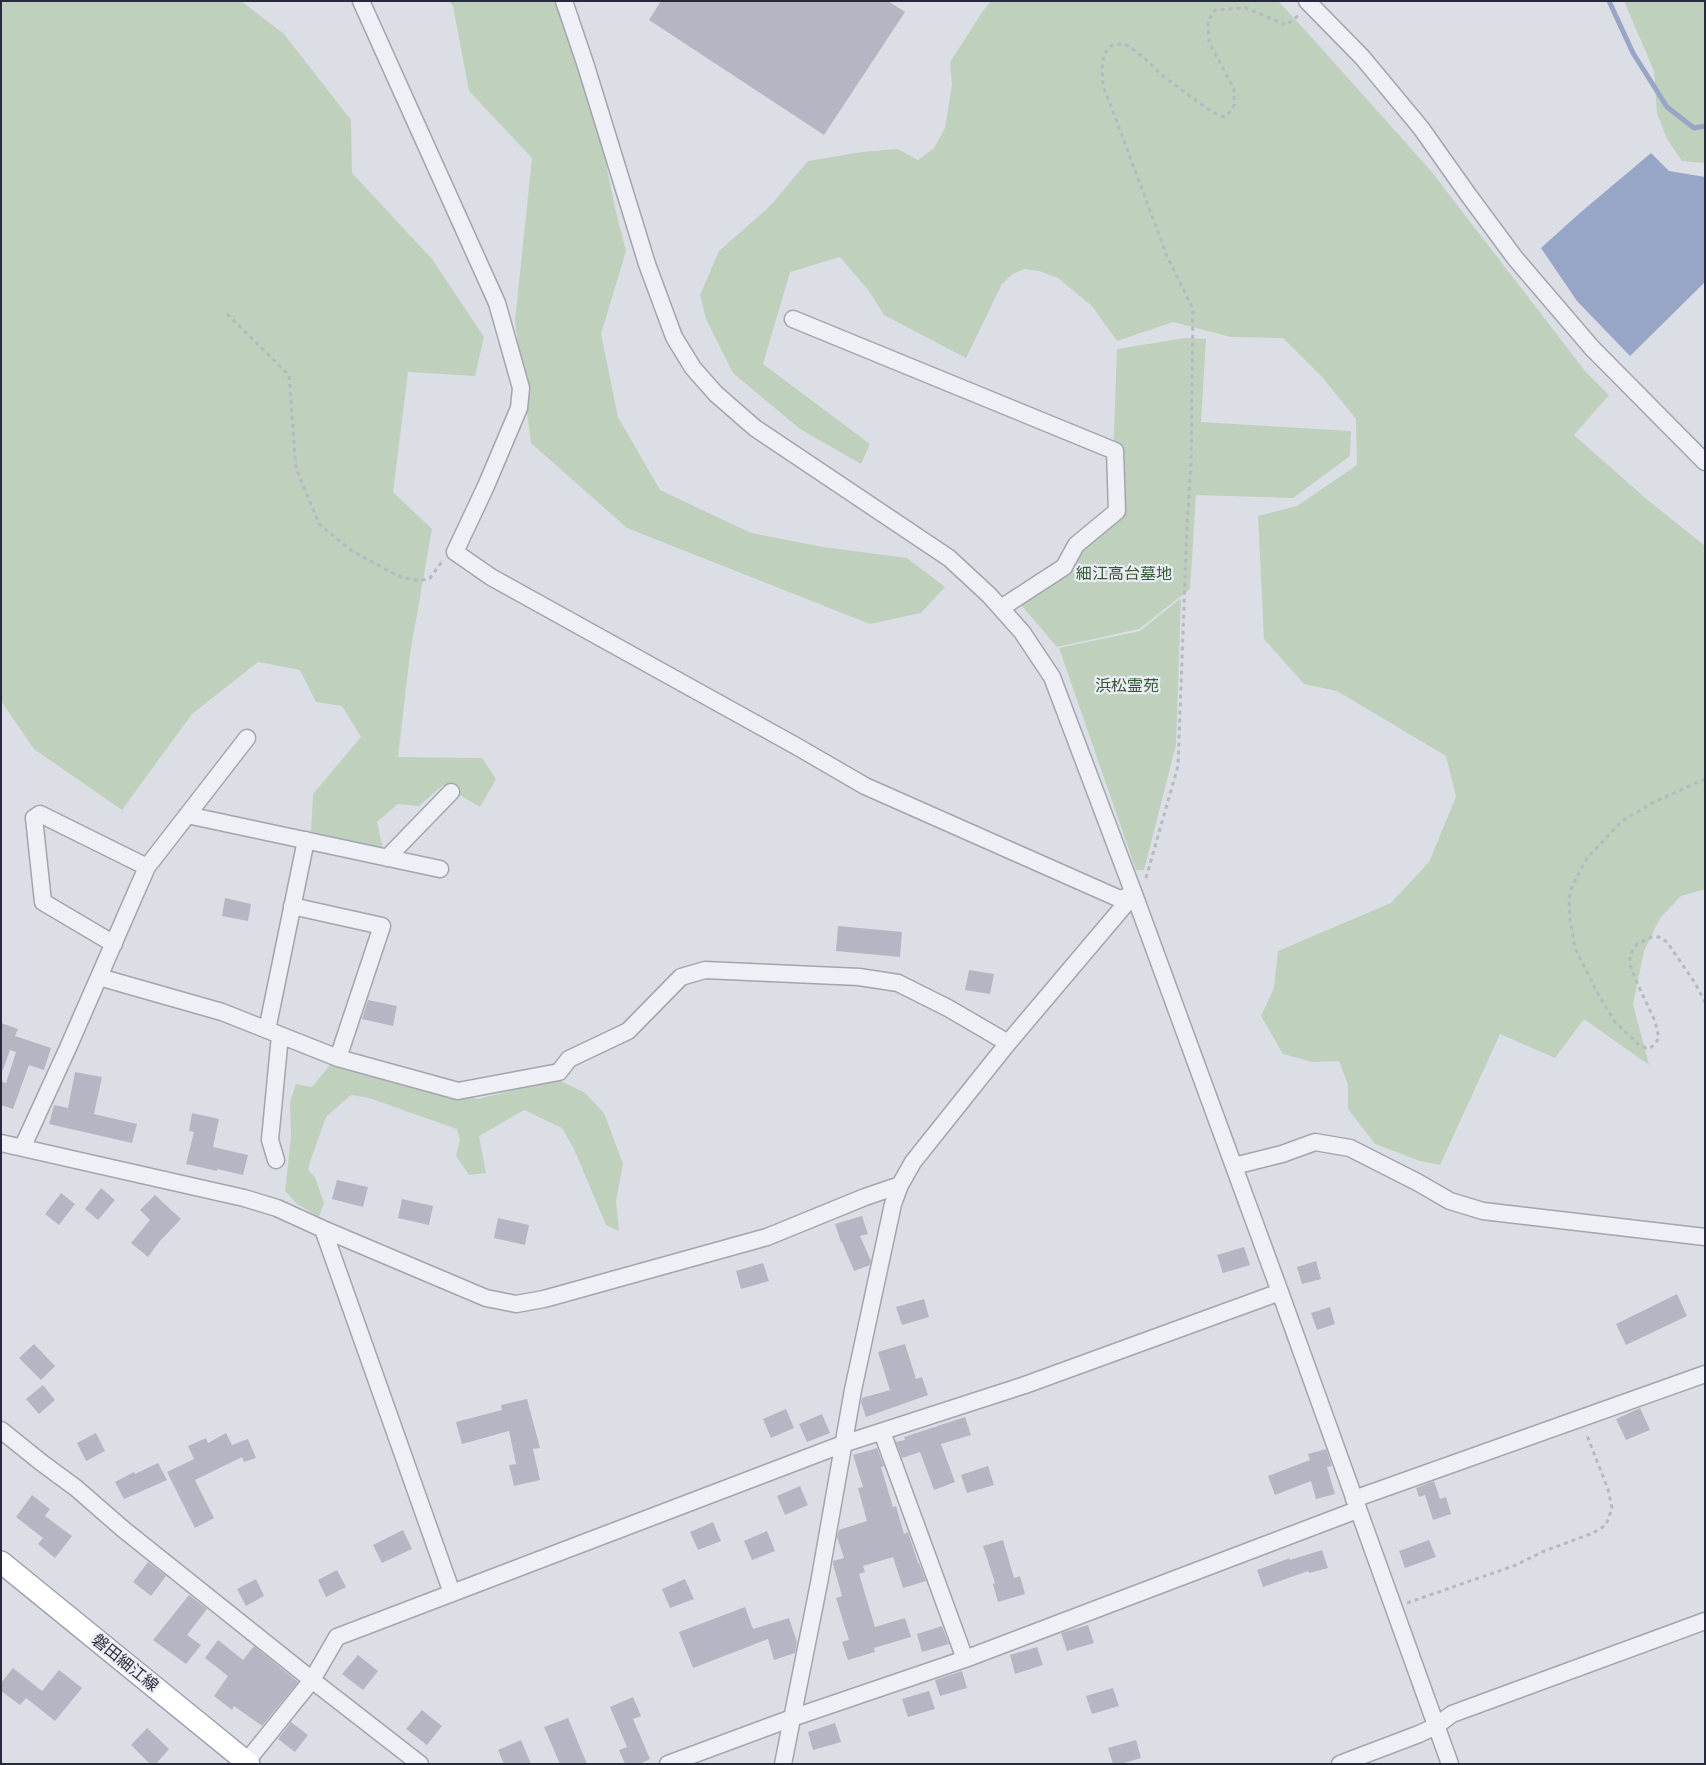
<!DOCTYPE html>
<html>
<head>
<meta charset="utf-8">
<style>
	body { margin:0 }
	#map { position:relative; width:1706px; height:1765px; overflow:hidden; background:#dcdee6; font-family:"Golos Text",sans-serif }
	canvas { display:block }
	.frame { position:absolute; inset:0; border:2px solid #262a3c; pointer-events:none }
</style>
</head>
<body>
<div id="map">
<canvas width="1706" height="1765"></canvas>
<div class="frame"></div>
</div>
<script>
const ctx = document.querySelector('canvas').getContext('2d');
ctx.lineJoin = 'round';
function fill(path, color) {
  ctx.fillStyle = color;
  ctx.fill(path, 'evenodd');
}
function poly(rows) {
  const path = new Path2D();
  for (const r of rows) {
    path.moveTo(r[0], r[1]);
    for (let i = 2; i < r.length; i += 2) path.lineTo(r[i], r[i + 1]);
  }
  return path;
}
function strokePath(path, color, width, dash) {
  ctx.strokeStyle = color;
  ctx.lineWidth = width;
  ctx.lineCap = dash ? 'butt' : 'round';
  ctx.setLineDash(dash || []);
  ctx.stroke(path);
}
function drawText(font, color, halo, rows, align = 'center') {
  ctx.font = font + ' "Golos Text","Noto Sans JP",sans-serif';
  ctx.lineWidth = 4.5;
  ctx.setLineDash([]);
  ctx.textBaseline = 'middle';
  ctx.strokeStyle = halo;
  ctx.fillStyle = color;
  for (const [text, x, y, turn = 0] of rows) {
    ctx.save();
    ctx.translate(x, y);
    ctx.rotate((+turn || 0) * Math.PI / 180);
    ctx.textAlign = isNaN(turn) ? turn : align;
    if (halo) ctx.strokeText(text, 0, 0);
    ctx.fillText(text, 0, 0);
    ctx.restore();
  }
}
fill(poly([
	[1,1,241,1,284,34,351,120,352,173,432,259,484,337,475,376,408,372,393,492,432,529,410,654,398,757,482,758,496,779,480,807,443,785,419,806,398,804,377,822,383,849,311,832,313,794,361,737,342,706,316,702,300,670,258,662,192,714,122,810,34,749,1,701],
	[449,1,565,1,586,66,615,208,626,251,601,334,618,417,660,490,751,533,823,547,907,558,945,587,921,613,870,624,627,528,531,443,515,321,532,158,469,91,453,6],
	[991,1,1278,1,1305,30,1431,171,1585,371,1609,395,1574,435,1644,497,1705,546,1705,889,1681,896,1660,918,1644,951,1633,1004,1649,1065,1584,1019,1555,1058,1500,1034,1440,1165,1420,1161,1375,1144,1348,1109,1348,1085,1339,1061,1312,1062,1283,1054,1261,1016,1274,988,1278,951,1391,903,1429,862,1456,797,1446,756,1337,691,1304,684,1264,639,1258,516,1297,506,1357,465,1356,419,1322,377,1283,338,1231,337,1173,322,1117,341,1092,306,1058,278,1039,271,1024,269,1013,274,1002,284,966,358,884,315,869,291,840,257,790,272,763,364,870,444,861,464,800,429,733,373,706,319,700,295,719,251,770,206,808,161,862,152,898,149,918,160,934,148,945,128,952,85,950,62,983,11],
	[1624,1,1705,1,1705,163,1682,161,1667,139,1657,113,1654,71],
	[1185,338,1206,339,1201,422,1351,431,1350,456,1293,498,1196,495,1190,589,1139,629,1057,647,1011,593,1065,563,1111,518,1117,349],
	[1181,598,1176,745,1144,870,1136,870,1059,648,1140,631],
	[334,1060,375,1073,478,1099,557,1079,585,1093,604,1113,623,1164,616,1201,619,1231,606,1225,574,1149,562,1128,524,1110,479,1136,486,1173,469,1175,456,1156,460,1140,457,1129,369,1098,351,1095,326,1117,311,1159,308,1170,315,1177,324,1203,319,1217,297,1204,285,1191,291,1137,290,1102,296,1084,312,1087]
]), '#bfd0bd');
fill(poly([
	[1651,153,1669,171,1705,177,1705,282,1630,356,1577,301,1541,248,1581,212]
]), '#97a5c7');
strokePath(poly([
	[1609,1,1633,53,1667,107,1694,128,1705,126]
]), '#97a5c7', 5);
fill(poly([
	[661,1,888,1,905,12,824,135,649,20],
	[225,898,251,904,248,921,222,916],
	[838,926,902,932,900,957,836,951],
	[969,970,994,974,990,994,965,990],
	[368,1000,397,1006,393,1026,362,1019],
	[1,1023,18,1029,15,1036,51,1048,44,1070,29,1065,13,1109,1,1105,1,1081,6,1083,16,1052,10,1050,3,1070,1,1070],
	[75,1072,102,1077,94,1114,137,1124,132,1143,49,1124,54,1105,68,1108],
	[192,1113,219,1119,213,1147,248,1155,243,1175,217,1169,217,1171,186,1164,194,1132,189,1131],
	[337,1180,368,1187,363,1207,332,1199],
	[101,1188,115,1200,98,1220,85,1209],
	[61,1193,75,1204,59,1225,45,1214],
	[155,1195,181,1219,159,1242,148,1257,131,1243,150,1220,140,1210],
	[402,1199,433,1206,429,1225,398,1218],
	[862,1216,868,1234,860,1236,871,1261,870,1265,854,1271,842,1242,841,1242,835,1224],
	[498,1218,529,1225,525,1245,494,1238],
	[1244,1247,1250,1265,1223,1273,1217,1255],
	[1316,1261,1321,1279,1302,1284,1297,1267],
	[763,1263,769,1281,741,1289,736,1271],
	[1677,1294,1687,1316,1626,1345,1616,1324],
	[924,1299,929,1317,902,1325,896,1307],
	[1330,1307,1335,1324,1317,1330,1311,1313],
	[34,1344,55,1366,41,1380,19,1358],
	[905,1344,916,1379,922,1377,928,1395,866,1417,861,1402,862,1398,890,1390,878,1352],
	[43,1385,55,1400,39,1414,26,1399],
	[527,1399,540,1448,533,1449,540,1480,514,1486,509,1465,516,1464,509,1431,462,1444,456,1422,502,1410,501,1405],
	[1640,1408,1650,1430,1626,1440,1616,1419],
	[786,1409,794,1428,771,1438,763,1419],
	[822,1414,830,1433,807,1442,799,1424],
	[965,1417,971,1435,941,1444,955,1482,934,1490,920,1452,902,1458,896,1442,905,1440,904,1437],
	[96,1433,105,1451,86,1461,77,1443],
	[226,1433,232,1445,248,1439,256,1458,244,1462,242,1457,195,1480,214,1518,195,1528,167,1472,194,1459,188,1446,206,1438,208,1443],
	[877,1448,884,1466,881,1467,893,1507,896,1506,904,1534,908,1532,918,1563,919,1563,926,1581,903,1588,893,1557,863,1566,865,1572,859,1574,875,1627,905,1618,911,1637,874,1648,875,1652,848,1660,842,1642,849,1640,836,1598,842,1596,833,1564,833,1561,844,1558,837,1537,839,1530,867,1521,858,1488,863,1487,853,1455],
	[1326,1449,1332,1466,1327,1467,1335,1494,1316,1499,1311,1481,1275,1495,1268,1476,1310,1460,1308,1454],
	[158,1463,167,1480,124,1499,115,1482,134,1472,135,1474],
	[988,1466,994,1485,967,1493,961,1475],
	[1434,1481,1440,1499,1446,1497,1451,1514,1433,1520,1425,1495,1419,1497,1416,1488],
	[800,1486,808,1505,785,1515,777,1496],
	[32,1495,50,1509,45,1516,72,1536,55,1558,38,1544,43,1538,16,1517],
	[713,1522,721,1541,698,1550,690,1532],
	[403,1530,412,1549,382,1563,373,1545],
	[767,1531,775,1551,752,1560,744,1541],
	[1003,1540,1014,1578,1020,1576,1025,1594,998,1602,993,1584,995,1583,983,1546],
	[1429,1540,1436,1557,1405,1568,1399,1551],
	[1322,1550,1328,1568,1309,1573,1308,1571,1263,1587,1257,1570,1290,1558,1290,1560],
	[148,1562,166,1576,151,1596,133,1582],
	[337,1570,346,1587,326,1597,318,1580],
	[256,1579,264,1596,246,1606,237,1589],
	[685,1579,694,1599,670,1608,662,1589],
	[189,1595,207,1609,187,1635,201,1645,186,1664,153,1640],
	[745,1607,753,1629,789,1618,797,1642,795,1653,774,1660,768,1639,693,1668,679,1632],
	[1088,1625,1094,1643,1067,1651,1061,1633],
	[942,1626,949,1644,922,1652,917,1634],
	[218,1640,243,1660,254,1646,298,1682,262,1726,234,1706,232,1710,214,1696,228,1676,205,1658],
	[1037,1647,1043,1665,1015,1674,1010,1655],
	[358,1655,378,1671,363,1690,342,1674],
	[13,1668,42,1691,59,1670,82,1688,55,1721,26,1698,20,1705,1,1691,1,1683],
	[962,1671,967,1688,940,1696,935,1680],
	[1113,1688,1119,1706,1092,1714,1086,1696],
	[929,1691,935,1709,908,1717,902,1699],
	[633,1697,641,1716,633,1719,650,1759,640,1764,625,1764,619,1750,627,1747,610,1707],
	[422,1710,442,1726,427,1745,406,1729],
	[568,1718,587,1764,560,1764,544,1727],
	[291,1722,308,1735,295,1752,278,1739],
	[835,1723,841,1742,813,1750,808,1732],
	[147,1728,169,1749,156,1764,150,1764,131,1745],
	[521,1740,531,1764,504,1764,498,1750],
	[1136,1740,1141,1758,1121,1764,1113,1764,1108,1748]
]), '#b4b7c3');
const minor = poly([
	[361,1,497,303,521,388,519,408,486,486,455,552,491,577,796,746,865,786,1120,899,1134,894],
	[564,1,586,66,647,264,674,337,693,368,716,394,755,428,949,558,989,595,1022,632,1052,677,1134,894,1280,1292,1450,1764],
	[1307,1,1362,57,1421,128,1467,193,1515,258,1592,348,1705,462],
	[793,319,1115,451,1117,511,1076,545,1064,567,1001,608],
	[187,815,440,869],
	[387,858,451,792],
	[292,906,382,926,338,1058],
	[114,944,43,902,34,818,40,814,147,867],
	[99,977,222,1012,338,1058,458,1091,559,1072,569,1059,628,1031,681,977,705,970,859,977,898,983,948,1008,1008,1043],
	[267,1030,306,840],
	[1,1143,244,1198,277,1208,323,1229,486,1298,516,1304,544,1299,767,1237,865,1197,900,1185,913,1162,1008,1043,1134,894],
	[23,1146,67,1050,147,867,247,738],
	[276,1160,270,1140,280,1035],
	[1234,1166,1282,1154,1315,1142,1350,1148,1417,1182,1450,1201,1483,1211,1705,1237],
	[323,1229,452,1593],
	[1,1430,42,1463,76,1488,123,1529,312,1680,420,1764],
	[882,1432,965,1659],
	[1354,1499,1705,1374],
	[247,1761,312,1680,337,1637,843,1444,1025,1385,1280,1292],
	[668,1764,792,1718,965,1659,1357,1510],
	[783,1764,819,1583,853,1390,893,1204,900,1185],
	[1340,1764,1419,1734,1436,1726,1452,1714,1705,1621]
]);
const major = poly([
	[1,1562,249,1764]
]);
strokePath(minor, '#a2a4b0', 19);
strokePath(major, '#9ca0b2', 24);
strokePath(poly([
	[227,314,289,375,296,468,319,524,352,551,398,576,419,581,430,578,443,560],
	[1705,779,1654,802,1622,821,1587,858,1572,886,1569,900,1570,920,1575,948,1598,994,1615,1022,1638,1044,1646,1048,1650,1048,1654,1045,1659,1038,1655,1021,1638,985,1630,965,1630,955,1637,944,1652,937,1659,937,1667,942,1695,983,1705,1002],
	[1146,878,1178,766,1187,526,1191,464,1193,309,1167,256,1103,85,1102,68,1104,54,1112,45,1125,44,1142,56,1163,76,1212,112,1224,117,1229,113,1234,105,1234,89,1209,42,1208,21,1215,10,1246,8,1286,25,1299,15],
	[1407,1603,1516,1565,1542,1552,1593,1533,1606,1525,1612,1508,1608,1489,1586,1433]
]), '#b7b9c1', 3, [4, 4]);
strokePath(minor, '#eff0f5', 16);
strokePath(major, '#fff', 21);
drawText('16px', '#345834', '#ebedf4', [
	["細江高台墓地",1124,574],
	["浜松霊苑",1127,686]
]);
drawText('16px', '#262a3c', '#ebedf4', [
	["磐田細江線",125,1663,39]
]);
</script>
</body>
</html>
